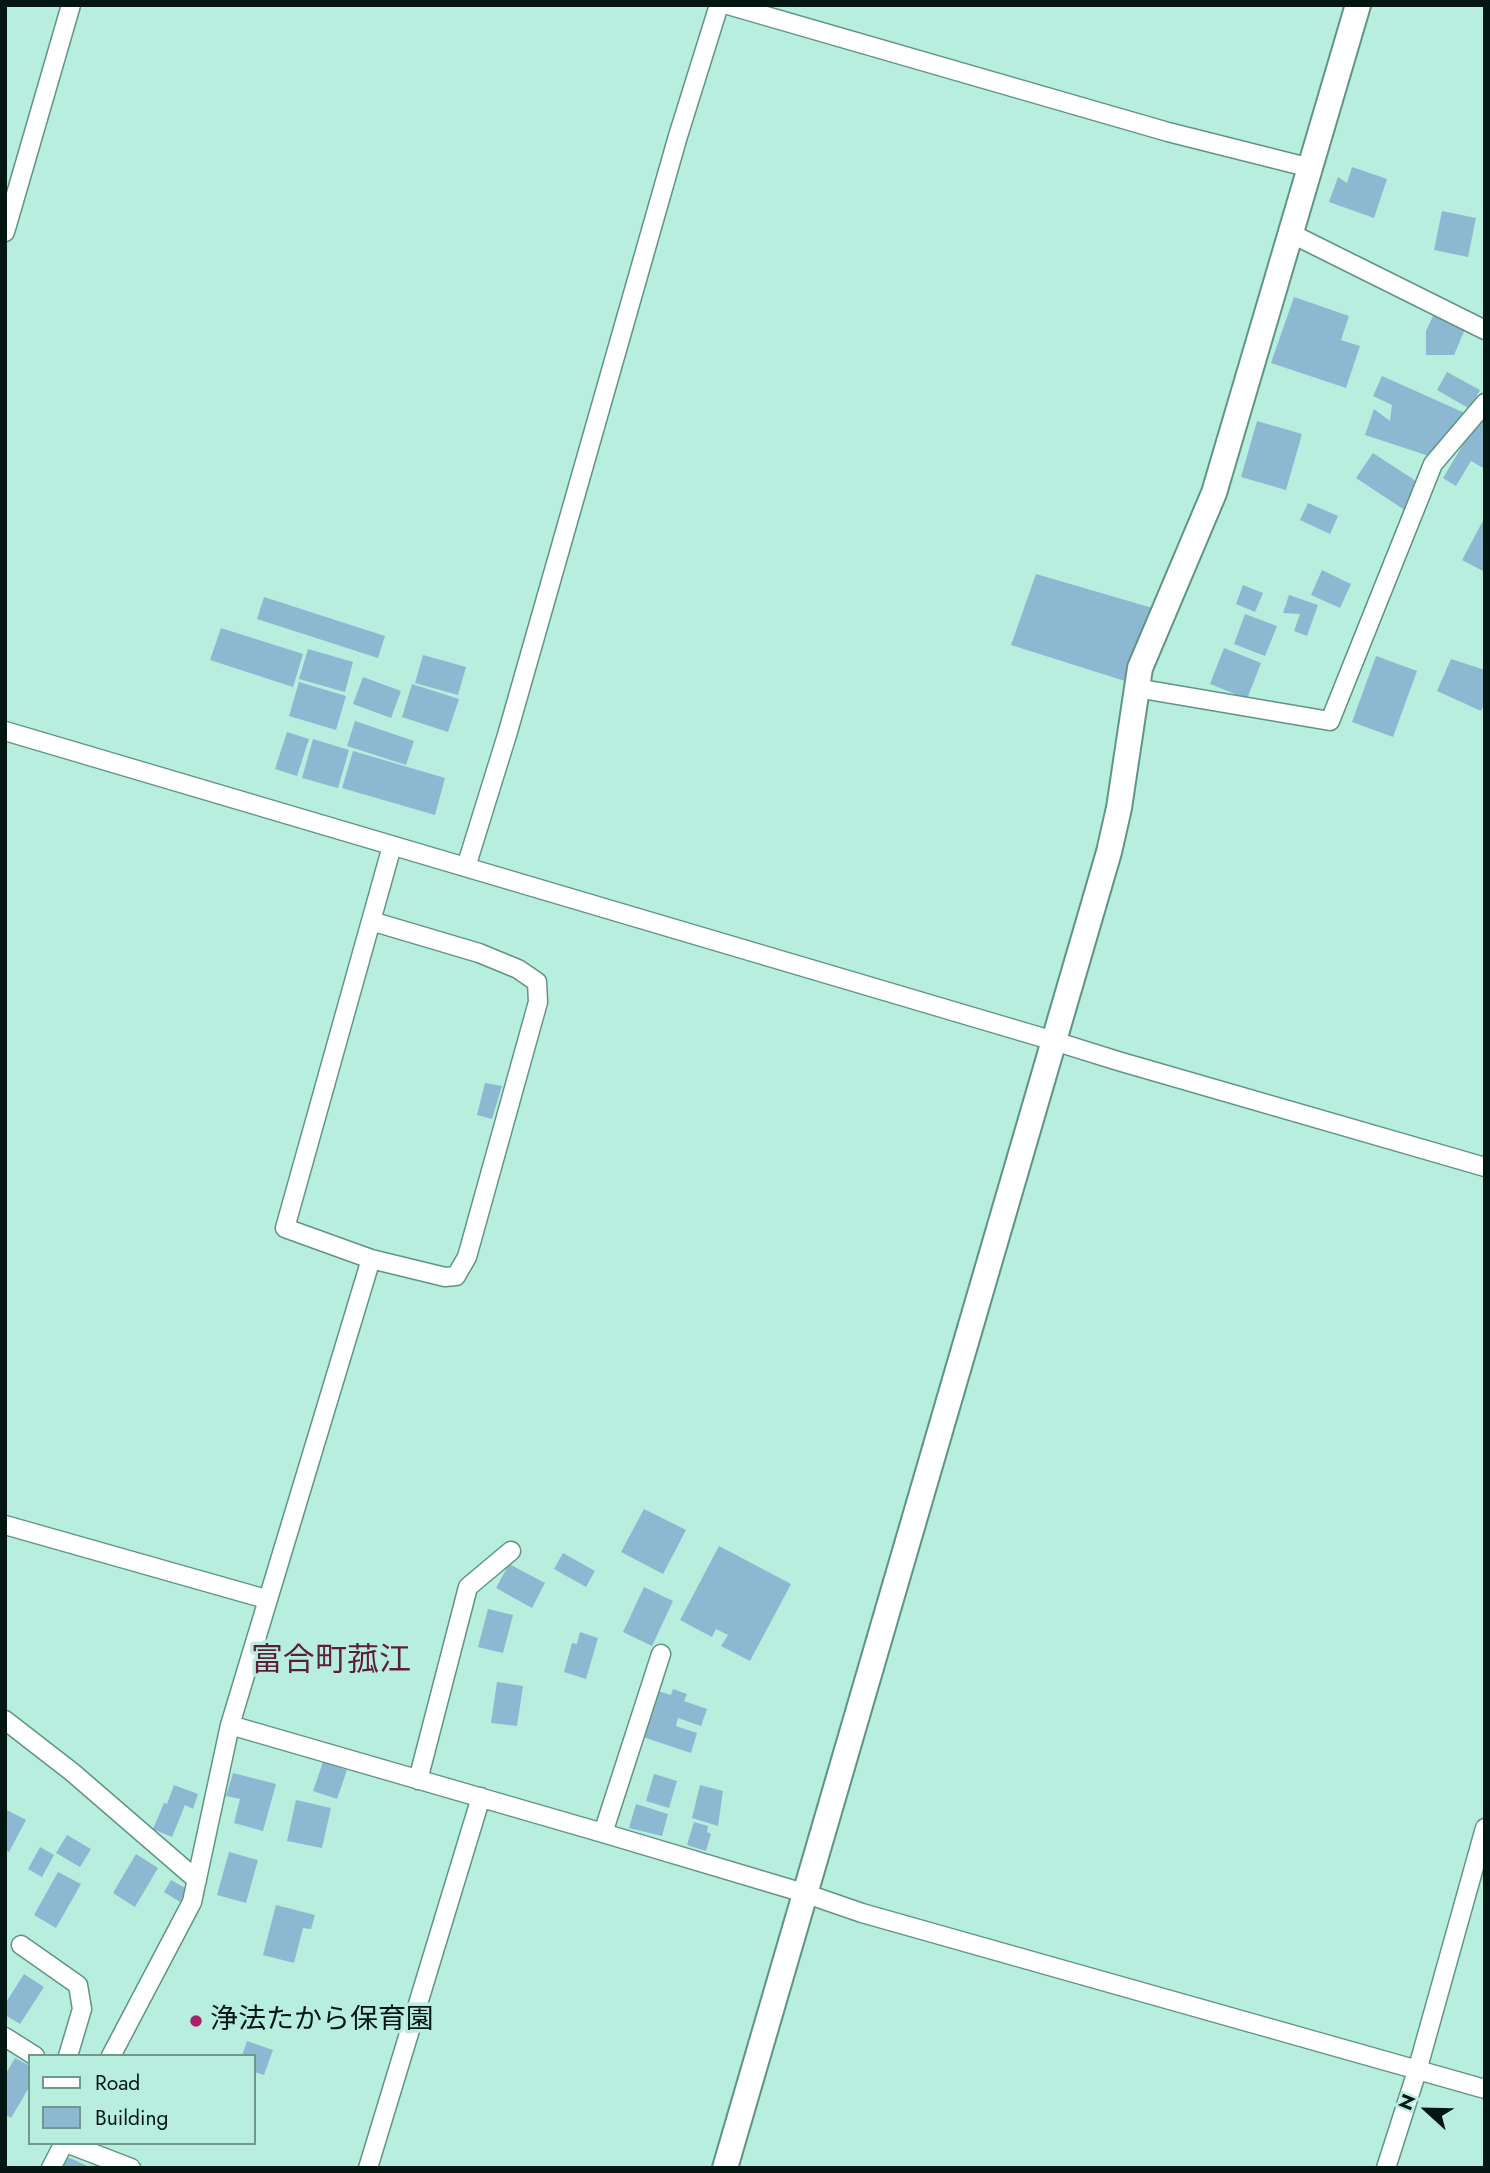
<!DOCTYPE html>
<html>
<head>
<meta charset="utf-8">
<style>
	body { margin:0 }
	#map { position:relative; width:1490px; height:2173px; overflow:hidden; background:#b8eede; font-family:Jost,sans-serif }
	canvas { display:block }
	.frame { position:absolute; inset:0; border:7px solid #031712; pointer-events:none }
	.legend { position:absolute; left:28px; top:2054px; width:228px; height:91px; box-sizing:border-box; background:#b8eede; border:2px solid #70988c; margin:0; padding:9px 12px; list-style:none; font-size:21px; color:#031712 }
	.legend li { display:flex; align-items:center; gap:14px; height:35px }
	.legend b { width:35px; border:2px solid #70988c }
	.north { position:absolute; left:1392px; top:2075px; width:70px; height:70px; -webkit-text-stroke:5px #b8eede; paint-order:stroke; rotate:292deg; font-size:19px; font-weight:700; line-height:28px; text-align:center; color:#031712 }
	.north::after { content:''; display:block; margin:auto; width:24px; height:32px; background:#031712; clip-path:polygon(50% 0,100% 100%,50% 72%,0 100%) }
</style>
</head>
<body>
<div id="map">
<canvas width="1490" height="2173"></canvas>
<div class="frame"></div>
<ul class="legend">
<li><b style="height:9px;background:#fff"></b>Road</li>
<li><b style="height:19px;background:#8db8d2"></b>Building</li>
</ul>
<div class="north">N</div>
</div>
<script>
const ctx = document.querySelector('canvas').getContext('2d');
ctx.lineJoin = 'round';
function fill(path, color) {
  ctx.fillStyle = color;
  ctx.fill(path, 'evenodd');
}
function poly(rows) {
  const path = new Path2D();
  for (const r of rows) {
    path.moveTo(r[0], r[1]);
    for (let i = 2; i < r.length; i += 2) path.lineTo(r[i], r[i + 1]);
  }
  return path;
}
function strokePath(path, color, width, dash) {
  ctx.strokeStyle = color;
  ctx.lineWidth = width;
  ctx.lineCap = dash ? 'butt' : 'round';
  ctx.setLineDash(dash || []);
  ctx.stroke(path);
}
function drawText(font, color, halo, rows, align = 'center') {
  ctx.font = font + ' Jost,"Noto Sans JP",sans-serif';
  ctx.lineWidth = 7;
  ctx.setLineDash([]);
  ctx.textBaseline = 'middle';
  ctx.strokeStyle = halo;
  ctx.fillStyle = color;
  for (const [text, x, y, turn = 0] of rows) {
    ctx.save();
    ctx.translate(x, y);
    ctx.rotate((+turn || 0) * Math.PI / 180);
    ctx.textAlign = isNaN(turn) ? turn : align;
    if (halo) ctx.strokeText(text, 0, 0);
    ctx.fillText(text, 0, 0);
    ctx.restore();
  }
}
fill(poly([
	[1352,167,1387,179,1374,218,1329,202,1338,177,1347,183],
	[1442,211,1476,218,1468,257,1434,250],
	[1294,297,1349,316,1341,340,1360,346,1346,388,1271,363],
	[1434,314,1466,327,1454,355,1426,355,1426,331],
	[1447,372,1480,390,1470,409,1437,390],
	[1382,376,1467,414,1432,457,1365,435,1374,409,1390,421,1392,405,1373,396],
	[1485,408,1485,469,1471,461,1456,486,1443,478],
	[1257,421,1302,434,1286,490,1241,477],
	[1373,453,1422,485,1406,511,1356,478],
	[1308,503,1338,516,1330,534,1300,520],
	[1485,517,1485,572,1462,560],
	[1322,570,1351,584,1340,608,1311,595],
	[1036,574,1156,609,1128,682,1011,645],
	[1243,585,1263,593,1255,612,1236,604],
	[1289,595,1318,605,1307,636,1294,631,1300,614,1283,613],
	[264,597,385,636,378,658,257,619],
	[1245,614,1277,626,1265,656,1234,644],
	[221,628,303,654,293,687,210,660],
	[1224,648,1261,663,1247,699,1210,684],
	[308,649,353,662,345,692,299,679],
	[423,655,466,667,458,695,415,683],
	[1376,656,1417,671,1393,737,1352,722],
	[1451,659,1485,670,1485,702,1481,711,1437,691],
	[363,677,401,691,391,718,353,704],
	[299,682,346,696,336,730,289,716],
	[412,684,459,699,448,732,402,717],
	[355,721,414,741,406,765,347,746],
	[287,732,309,739,297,776,275,769],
	[313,739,349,750,338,788,302,778],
	[353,751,445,778,435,815,342,788],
	[485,1083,502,1086,492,1119,477,1115],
	[644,1509,686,1530,663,1574,621,1552],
	[719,1546,791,1584,750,1661,721,1646,728,1635,716,1629,712,1637,680,1620],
	[563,1553,595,1571,586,1587,554,1569],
	[509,1564,545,1583,532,1608,496,1588],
	[644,1587,673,1601,652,1646,623,1632],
	[488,1609,513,1615,503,1653,478,1647],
	[580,1632,598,1638,586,1679,564,1672,572,1643,577,1644],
	[497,1682,523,1686,517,1726,491,1723],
	[673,1689,687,1694,684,1701,707,1709,701,1726,678,1718,676,1726,697,1733,691,1753,643,1737,658,1691,671,1695],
	[323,1762,347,1770,337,1799,313,1791],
	[233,1773,276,1784,263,1831,234,1823,240,1799,226,1796],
	[654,1774,677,1781,669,1808,646,1801],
	[174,1785,198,1794,193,1809,185,1805,172,1837,153,1829,164,1803,167,1804],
	[700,1785,723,1791,718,1826,692,1818],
	[296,1800,331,1808,322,1848,287,1841],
	[636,1804,668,1814,662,1836,629,1828],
	[5,1809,26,1820,9,1852,5,1850],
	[694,1822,708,1826,707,1832,711,1834,706,1851,687,1845],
	[67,1835,91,1849,80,1867,56,1853],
	[40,1847,54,1855,42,1877,28,1869],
	[229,1852,258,1860,246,1903,217,1895],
	[136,1854,158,1868,135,1907,113,1893],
	[58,1872,81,1884,56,1928,34,1915],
	[171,1880,187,1889,180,1902,164,1892],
	[276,1905,315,1915,311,1929,303,1928,294,1963,263,1955],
	[24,1974,44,1987,20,2024,5,2015,5,2004],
	[247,2041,273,2050,264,2075,254,2072,254,2056,242,2056],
	[15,2058,30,2066,30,2086,11,2118,5,2114,5,2075],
	[63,2155,92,2168,57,2168]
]), '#8db8d2');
const street = poly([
	[728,5,1168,132,1311,168],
	[5,232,71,5],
	[1292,234,1485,330],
	[1136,688,1330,721,1433,464,1485,403],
	[5,731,1054,1041,1118,1061,1485,1167],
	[466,867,507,735,678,136,719,5],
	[371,921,479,953,518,969,537,982,538,1002,467,1257,456,1276,445,1277,371,1259,285,1228,392,846],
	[5,1525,266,1599],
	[5,1720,72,1772,197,1880],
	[230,1725,603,1833,804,1893,862,1913,1485,2089],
	[418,1780,468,1587,511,1551],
	[603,1833,661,1654],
	[21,1945,78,1985,82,2009,68,2056],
	[5,2037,35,2056],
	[111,2056,192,1902,230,1725,371,1259],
	[66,2143,131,2168],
	[51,2168,64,2143],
	[368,2168,481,1797],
	[1386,2168,1417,2071,1485,1828]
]);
const secondary = poly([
	[725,2168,1109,852,1119,808,1140,668,1214,493,1358,5]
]);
strokePath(street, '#609486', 21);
strokePath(secondary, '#609486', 28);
strokePath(street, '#fff', 18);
strokePath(secondary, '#fff', 24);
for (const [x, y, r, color] of [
	[196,2021,7,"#a92167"]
]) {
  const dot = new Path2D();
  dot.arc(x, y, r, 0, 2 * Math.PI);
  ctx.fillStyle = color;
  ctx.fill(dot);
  strokePath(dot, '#b8eede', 2.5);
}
drawText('28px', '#031712', '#b8eede', [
	["浄法たから保育園",210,2021]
], 'left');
drawText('32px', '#5e1d3b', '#b8eede', [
	["富合町菰江",331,1662]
]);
</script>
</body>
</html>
